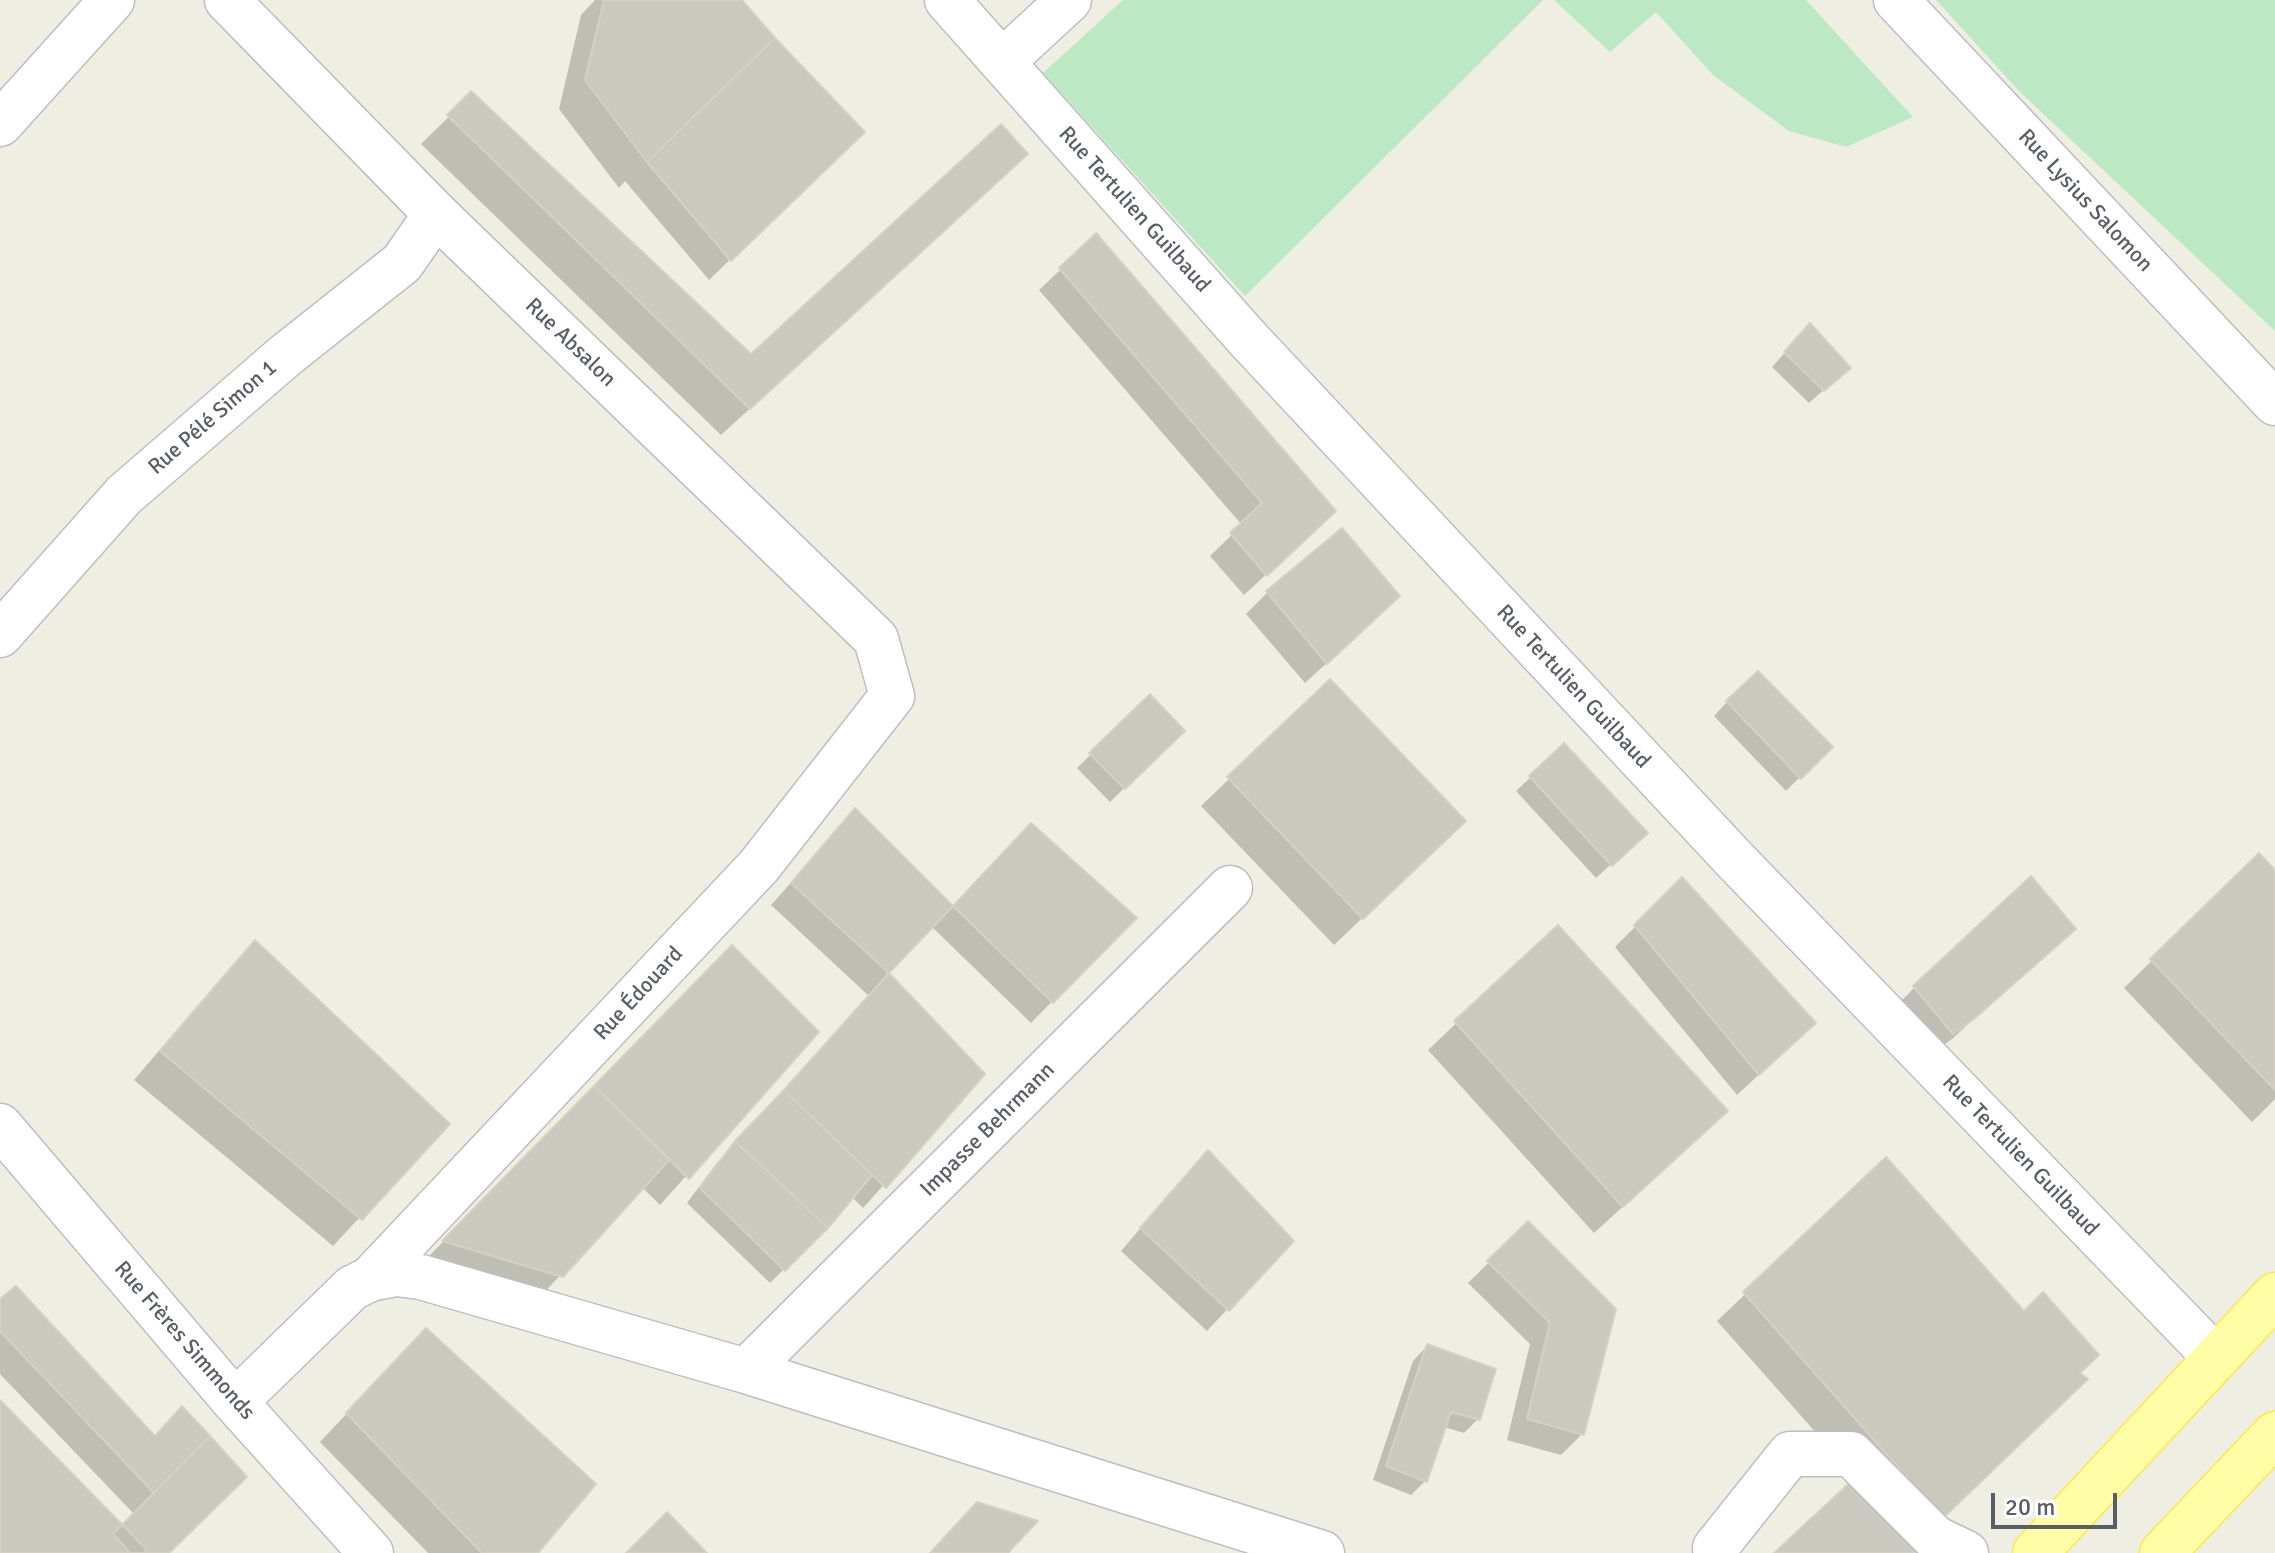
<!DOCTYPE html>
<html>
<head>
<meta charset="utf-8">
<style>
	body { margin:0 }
	#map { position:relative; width:2275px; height:1553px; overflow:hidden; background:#efeee2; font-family:Signika,sans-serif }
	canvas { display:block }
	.scale { position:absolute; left:1991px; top:1493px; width:126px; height:36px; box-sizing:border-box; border:4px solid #5a5d64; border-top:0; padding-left:10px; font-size:24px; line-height:28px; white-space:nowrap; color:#5a5d64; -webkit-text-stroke:6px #fff; paint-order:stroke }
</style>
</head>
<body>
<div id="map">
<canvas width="2275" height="1553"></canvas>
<div class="scale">20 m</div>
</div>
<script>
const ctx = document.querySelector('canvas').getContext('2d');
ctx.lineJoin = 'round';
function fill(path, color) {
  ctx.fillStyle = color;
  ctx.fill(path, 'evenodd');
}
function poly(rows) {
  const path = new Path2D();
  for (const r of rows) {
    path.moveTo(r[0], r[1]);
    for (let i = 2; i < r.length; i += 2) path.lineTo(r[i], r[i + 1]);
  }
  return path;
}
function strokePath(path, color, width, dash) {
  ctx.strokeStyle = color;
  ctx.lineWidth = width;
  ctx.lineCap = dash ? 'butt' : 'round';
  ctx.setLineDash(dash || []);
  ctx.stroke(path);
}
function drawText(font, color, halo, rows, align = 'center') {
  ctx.font = font + ' Signika,sans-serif';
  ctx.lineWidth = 6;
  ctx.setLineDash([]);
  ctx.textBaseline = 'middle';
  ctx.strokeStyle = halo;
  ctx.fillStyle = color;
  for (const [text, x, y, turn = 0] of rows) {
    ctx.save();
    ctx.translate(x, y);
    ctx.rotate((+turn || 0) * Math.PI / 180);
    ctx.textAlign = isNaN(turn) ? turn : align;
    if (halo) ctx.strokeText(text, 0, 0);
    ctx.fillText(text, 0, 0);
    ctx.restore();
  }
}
fill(poly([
	[1123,0,1543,0,1245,296,1043,73],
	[1554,0,1806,0,1913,117,1846,147,1789,131,1713,75,1656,12,1610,52],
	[1936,0,2275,0,2275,331,2020,92]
]), '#bce9c3');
fill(poly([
	[595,0,739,0,841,153,709,280,625,181,619,188,559,109,581,15],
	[472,94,751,357,998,182,721,435,421,144],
	[1096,236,1312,532,1244,595,1210,556,1242,525,1039,290],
	[1796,340,1834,381,1809,403,1772,367],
	[1342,531,1377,617,1305,683,1246,614,1267,593],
	[1330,682,1436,848,1334,945,1201,806],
	[1150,697,1183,731,1110,802,1077,768],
	[1727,702,1830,747,1786,791,1714,716],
	[1564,746,1631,846,1596,878,1516,791],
	[855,811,952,908,1010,846,1134,918,1031,1023,931,926,886,973,983,1074,863,1208,852,1197,827,1227,770,1283,687,1203,716,1164,869,996,771,905],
	[2259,856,2275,873,2275,1099,2252,1122,2124,988],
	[1682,880,1792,1044,1737,1095,1615,947],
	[1558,927,1698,1138,1594,1233,1428,1050],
	[2073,929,1952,1039,1931,1054,1894,1008,1915,987],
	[255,943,447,1124,333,1246,134,1080,228,970],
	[816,1032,660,1205,642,1187,540,1297,423,1262,569,1115],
	[1886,1160,2024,1314,1916,1542,1777,1553,1857,1479,1717,1321],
	[1187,1174,1291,1241,1207,1331,1121,1251],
	[1528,1224,1582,1434,1561,1455,1507,1440,1530,1344,1468,1283],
	[0,1302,154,1438,167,1553,0,1553,0,1403,122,1527,135,1515,0,1374],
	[1427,1346,1478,1419,1464,1433,1444,1427,1425,1481,1411,1495,1373,1480,1413,1361],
	[399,1358,535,1553,428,1553,320,1442]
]), '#0003');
const building = poly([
	[604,0,742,0,775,38,647,162,585,80,604,0],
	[775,38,865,132,731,261,647,162,775,38],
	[471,91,751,354,1001,124,1028,154,750,409,447,115,471,91],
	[1096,233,1336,511,1267,576,1230,533,1262,503,1059,268,1096,233],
	[1810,323,1851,368,1824,391,1784,352,1810,323],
	[1342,528,1400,596,1327,664,1266,591,1342,528],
	[1758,671,1833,747,1801,779,1726,701,1758,671],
	[1330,679,1466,821,1363,919,1227,777,1330,679],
	[1150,694,1185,731,1125,789,1089,753,1150,694],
	[1564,743,1648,833,1612,866,1529,776,1564,743],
	[855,808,953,906,889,973,791,883,855,808],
	[1031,823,1137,918,1053,1003,953,906,1031,823],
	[2259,853,2275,870,2275,1090,2150,959,2259,853],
	[2031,876,2076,929,1975,1018,1953,1034,1913,986,2031,876],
	[1682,877,1816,1023,1759,1075,1634,925,1682,877],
	[1558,925,1728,1111,1623,1207,1454,1021,1558,925],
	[255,940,450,1124,362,1220,160,1051,255,940],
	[732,945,819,1032,689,1179,594,1086,732,945],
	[889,973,985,1074,886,1188,784,1090,889,973],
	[594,1086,670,1159,563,1277,442,1241,594,1086],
	[784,1090,872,1175,828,1228,735,1141,784,1090],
	[735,1141,828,1228,785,1271,700,1188,735,1141],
	[1208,1150,1294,1241,1229,1311,1140,1228,1208,1150],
	[1886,1157,2024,1311,2043,1292,2099,1355,2080,1373,2088,1379,1943,1518,1743,1292,1886,1157],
	[1528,1221,1616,1309,1584,1435,1527,1419,1550,1323,1487,1261,1528,1221],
	[16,1286,155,1436,182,1406,210,1436,154,1493,0,1331,0,1299,16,1286],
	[426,1328,596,1484,538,1553,482,1553,346,1413,426,1328],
	[1427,1344,1496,1369,1480,1420,1451,1412,1427,1482,1386,1466,1427,1344],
	[0,1400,147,1550,144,1553,0,1553,0,1400],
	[210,1436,247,1477,169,1553,130,1553,113,1534,210,1436],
	[1858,1475,1928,1553,1774,1553,1858,1475],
	[977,1502,1038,1521,1008,1553,930,1553,977,1502],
	[667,1512,707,1553,626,1553,667,1512]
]);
fill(building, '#cac8bf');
strokePath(building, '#d4d1c0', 2);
const minor = poly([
	[227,0,436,214,876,639,892,696,759,866,370,1279],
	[947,0,1247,338,1734,859,2216,1358],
	[1896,0,2275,403],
	[1002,62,1069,0],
	[0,124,112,0],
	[0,635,124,495,286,355,402,263,436,214],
	[0,1126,235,1402,371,1553],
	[746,1371,1230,888],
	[235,1402,352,1288,370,1279,396,1274,421,1277,746,1371,1322,1553],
	[1715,1548,1790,1454,1851,1454,1935,1538,1966,1553]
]);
const major = poly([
	[2035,1553,2275,1295],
	[2162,1553,2275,1434]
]);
strokePath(minor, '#bcbec5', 47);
strokePath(major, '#ffe74b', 47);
strokePath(minor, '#fff', 44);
strokePath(major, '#fffea7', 44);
drawText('22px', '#5a5d64', '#fff', [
	["Rue Lysius Salomon",2085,201,47],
	["Rue Tertulien Guilbaud",1134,210,48],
	["Rue Absalon",570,343,44],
	["Rue Pélé Simon 1",213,418,-41],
	["Rue Tertulien Guilbaud",1573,687,47],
	["Rue Édouard",639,994,-47],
	["Impasse Behrmann",988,1130,-45],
	["Rue Tertulien Guilbaud",2020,1156,46],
	["Rue Frères Simmonds",184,1341,49]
]);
</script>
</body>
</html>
